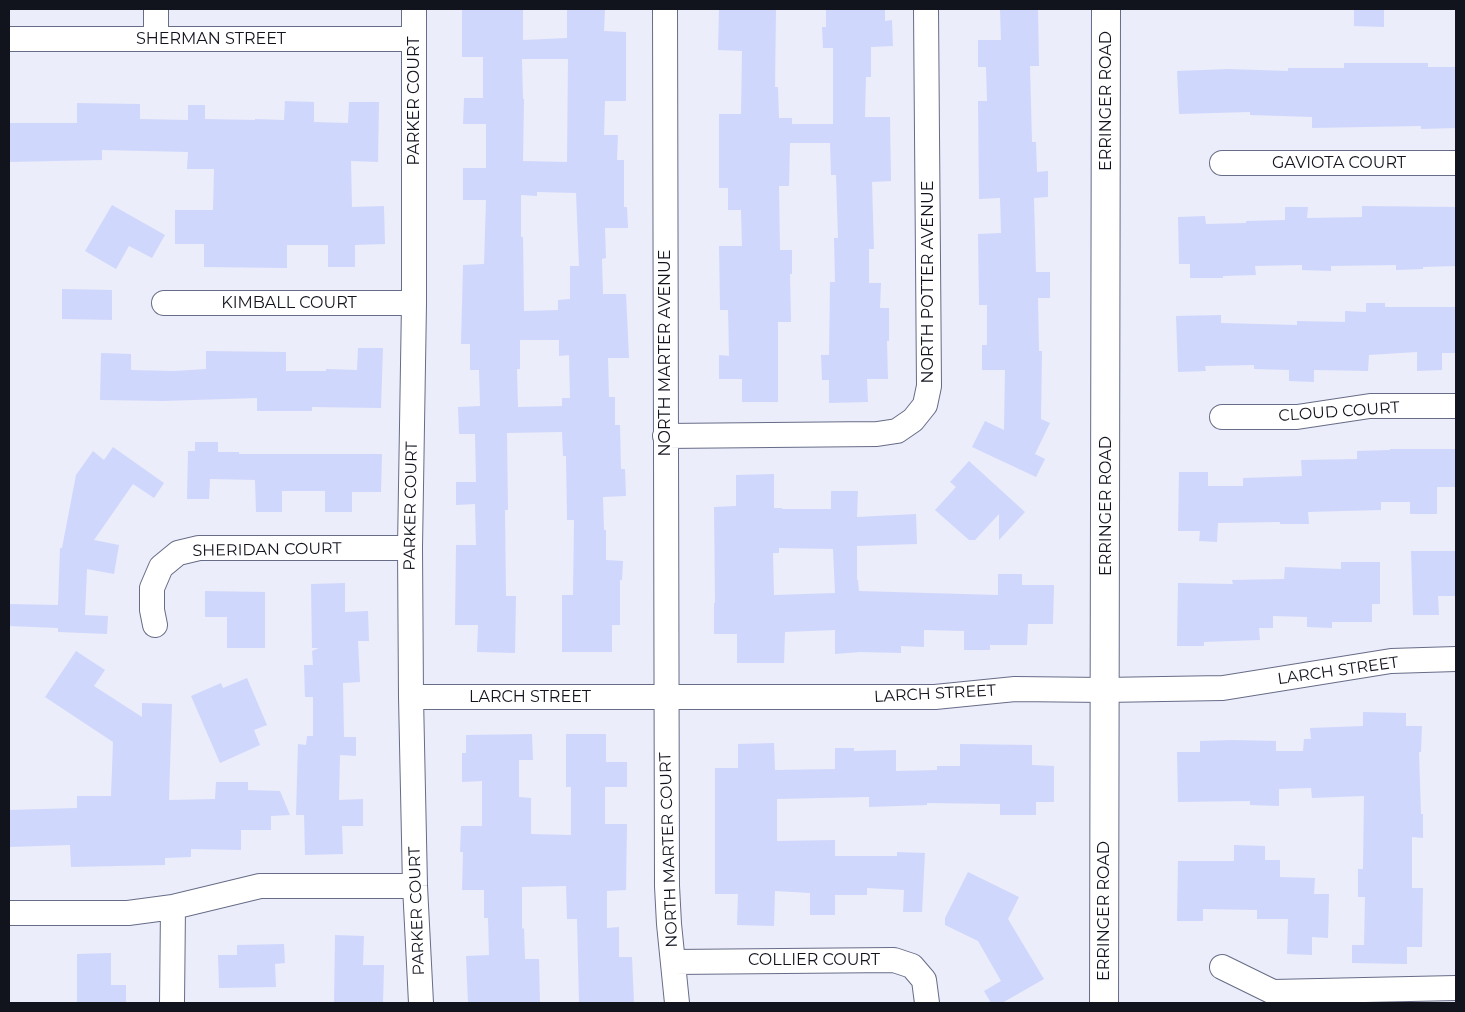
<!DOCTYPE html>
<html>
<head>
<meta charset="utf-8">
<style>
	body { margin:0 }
	#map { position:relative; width:1465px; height:1012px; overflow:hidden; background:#ebedfa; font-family:Montserrat,sans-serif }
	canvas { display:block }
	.frame { position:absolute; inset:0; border:10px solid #11131d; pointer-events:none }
</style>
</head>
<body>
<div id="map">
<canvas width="1465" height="1012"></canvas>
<div class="frame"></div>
</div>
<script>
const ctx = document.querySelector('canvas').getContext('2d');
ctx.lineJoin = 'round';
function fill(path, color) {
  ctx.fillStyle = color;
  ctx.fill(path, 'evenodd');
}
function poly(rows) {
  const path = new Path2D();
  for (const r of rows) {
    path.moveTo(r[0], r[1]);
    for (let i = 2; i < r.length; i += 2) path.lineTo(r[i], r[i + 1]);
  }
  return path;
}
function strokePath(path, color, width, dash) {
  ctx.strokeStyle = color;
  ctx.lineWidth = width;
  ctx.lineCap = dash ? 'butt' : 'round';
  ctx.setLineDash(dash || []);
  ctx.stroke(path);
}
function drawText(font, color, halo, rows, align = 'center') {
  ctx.font = font + ' Montserrat,sans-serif';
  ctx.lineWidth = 4.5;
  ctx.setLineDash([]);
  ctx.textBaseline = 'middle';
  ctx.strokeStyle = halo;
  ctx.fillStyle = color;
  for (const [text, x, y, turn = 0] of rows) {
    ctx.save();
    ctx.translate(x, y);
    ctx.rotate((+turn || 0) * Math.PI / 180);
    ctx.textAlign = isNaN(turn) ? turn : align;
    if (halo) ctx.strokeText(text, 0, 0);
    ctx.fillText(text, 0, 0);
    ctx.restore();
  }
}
fill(poly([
	[462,9,523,9,523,40,567,38,567,9,605,9,604,31,626,32,626,101,605,101,604,135,618,135,617,160,624,160,624,207,627,207,628,228,605,228,606,258,602,259,603,294,626,294,629,358,608,358,609,397,615,397,615,425,620,425,621,469,625,469,626,496,603,497,604,530,606,530,606,560,623,561,622,580,620,580,620,625,612,625,612,652,562,652,562,595,573,595,574,520,567,520,566,456,563,456,562,432,507,433,508,510,505,510,506,596,516,596,515,653,477,652,478,625,455,625,456,545,476,545,475,504,456,505,456,482,476,482,475,434,459,434,458,407,480,406,479,370,470,370,470,344,461,344,463,265,484,264,486,200,463,200,463,168,486,168,486,124,463,124,464,98,483,98,483,57,462,57],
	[522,59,568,59,567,162,523,161,524,99,523,99],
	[537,192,576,193,579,266,570,266,570,299,558,300,558,310,524,311,523,237,521,237,521,195,537,196],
	[520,340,559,340,559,356,569,355,570,398,562,398,562,406,518,407,517,369,520,369],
	[719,9,776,9,775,87,778,87,779,118,792,118,792,124,833,124,833,48,823,48,822,27,826,27,826,9,885,9,885,21,892,20,893,46,871,47,871,77,866,77,865,117,890,117,891,181,872,182,874,249,869,249,869,283,881,283,880,308,889,308,889,341,887,341,888,379,867,379,868,402,829,403,829,380,822,380,821,355,829,355,830,282,835,282,834,238,838,238,836,175,831,175,830,143,790,143,789,186,779,186,780,250,792,250,792,274,790,274,791,322,778,322,778,402,742,402,742,379,719,379,719,355,729,356,728,310,720,310,719,246,742,246,741,210,728,210,728,188,719,188,719,114,741,114,742,51,718,50],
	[1354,9,1384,9,1384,27,1354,26],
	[1000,10,1038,10,1039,66,1030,66,1032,142,1036,142,1037,172,1048,171,1048,197,1034,198,1036,272,1050,272,1050,298,1038,298,1039,351,1042,351,1041,419,1050,423,1035,454,1045,459,1036,477,972,447,985,421,1004,430,1005,370,982,370,982,345,987,345,987,305,979,305,978,234,1001,233,1000,198,979,199,978,101,987,101,986,67,978,67,978,40,1001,40],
	[1344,63,1428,63,1428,67,1456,67,1456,128,1421,129,1421,126,1312,128,1312,117,1250,115,1250,112,1179,114,1177,71,1228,69,1288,71,1288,68,1344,68],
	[285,101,314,102,314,122,348,123,349,102,379,102,378,162,351,161,352,207,384,206,385,244,355,245,355,267,328,267,328,245,287,245,287,268,204,267,204,244,175,244,175,210,213,210,214,169,187,169,188,152,102,150,102,160,9,162,9,123,77,123,77,103,140,104,140,119,188,120,188,105,205,105,205,119,255,120,255,119,284,120],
	[112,205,165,235,152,258,129,246,116,269,85,251],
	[1362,206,1456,207,1456,266,1423,267,1423,269,1396,270,1396,265,1331,266,1331,271,1302,270,1302,265,1255,266,1256,275,1223,276,1223,278,1190,278,1190,264,1179,264,1178,217,1205,216,1206,224,1246,223,1246,221,1285,220,1285,207,1308,207,1307,218,1362,217],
	[62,289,112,290,112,320,62,319],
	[1366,303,1385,303,1385,307,1456,307,1456,353,1442,353,1442,370,1417,371,1417,352,1369,355,1368,371,1314,370,1314,382,1289,381,1289,370,1254,369,1254,365,1205,366,1206,371,1178,372,1176,316,1221,315,1221,323,1297,325,1297,321,1345,322,1345,311,1366,312],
	[358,348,383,348,381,408,312,407,312,411,257,411,257,398,163,401,100,400,101,353,131,354,131,370,174,371,206,369,206,351,286,352,286,371,326,371,326,369,357,370],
	[195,442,218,442,218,452,239,452,239,454,382,454,381,492,352,492,352,512,325,512,325,491,282,491,282,512,256,512,255,480,210,479,209,499,187,499,188,451,195,451],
	[113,447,164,483,154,498,133,484,94,540,119,545,114,574,87,569,85,615,108,616,107,634,58,632,58,628,9,626,9,604,58,605,60,548,62,548,76,475,93,451,104,460],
	[1390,449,1456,449,1456,487,1437,487,1437,514,1410,514,1410,502,1381,502,1381,510,1308,512,1309,524,1280,524,1280,522,1218,523,1217,542,1199,541,1200,531,1178,531,1179,472,1208,472,1208,486,1243,486,1243,478,1302,476,1301,460,1357,459,1357,451,1390,450],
	[969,461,1025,512,999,540,999,514,975,540,969,540,935,510,956,487,950,482],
	[774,474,774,508,782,508,782,509,831,509,831,491,858,491,857,517,916,514,917,544,857,546,857,580,858,580,859,591,998,595,998,574,1022,574,1022,585,1054,585,1053,624,1028,624,1027,645,990,645,990,650,964,650,964,631,924,630,924,647,901,646,901,653,860,652,835,654,835,630,785,632,784,663,737,663,737,634,714,634,714,603,715,603,714,507,736,506,736,475],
	[779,548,833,549,835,593,774,595,773,553,779,553],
	[1411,551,1456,551,1456,596,1438,596,1439,615,1413,615],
	[1341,562,1380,562,1380,604,1372,604,1372,622,1332,622,1332,628,1307,627,1307,617,1273,616,1273,628,1259,628,1260,640,1204,642,1204,646,1177,646,1178,583,1233,584,1232,580,1284,579,1285,567,1341,569],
	[345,583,345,612,368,611,369,641,358,641,360,682,343,683,344,737,356,737,356,756,340,755,339,800,363,799,363,826,342,826,343,854,305,855,304,815,296,815,298,744,306,745,307,736,313,736,313,697,305,697,304,665,313,665,312,651,319,648,312,648,311,584],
	[205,591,265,592,265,648,227,648,227,617,205,617],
	[76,651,105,670,94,686,142,717,142,703,172,704,169,800,215,799,216,782,248,782,248,790,280,791,290,815,271,816,271,830,241,830,241,850,191,849,191,857,165,858,165,865,71,867,70,845,9,847,9,810,77,808,77,796,111,796,113,742,45,697],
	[247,678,267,725,254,730,260,745,220,763,191,696,221,683,223,688],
	[1363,712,1406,713,1406,726,1422,726,1421,752,1419,752,1421,814,1423,814,1423,838,1412,837,1412,888,1423,888,1422,947,1407,947,1407,964,1352,963,1352,945,1364,945,1365,897,1358,897,1358,869,1363,869,1364,796,1312,798,1311,788,1279,789,1279,806,1250,805,1250,801,1178,802,1177,752,1200,752,1200,741,1233,740,1276,741,1276,751,1303,751,1304,739,1311,739,1310,728,1363,726],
	[532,734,533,760,519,760,519,797,531,798,531,834,571,835,571,787,566,787,566,734,606,734,606,762,627,762,627,787,605,787,605,824,627,824,626,890,607,891,607,928,619,927,619,957,632,957,634,1003,579,1003,577,919,567,919,566,886,522,887,522,929,524,928,525,959,539,959,540,1003,468,1003,466,956,489,955,488,918,484,918,484,890,462,890,463,852,460,852,461,826,482,826,482,781,462,782,462,753,466,753,466,735],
	[774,743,775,770,835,769,835,748,854,748,854,751,896,750,896,771,937,770,937,766,960,766,960,744,1032,745,1032,765,1054,766,1054,802,1036,802,1036,815,1000,815,1000,804,927,803,927,805,869,807,869,797,777,799,777,841,835,840,835,856,897,856,897,852,925,853,922,912,903,912,904,890,867,888,867,895,835,895,835,915,810,915,810,893,775,891,774,926,737,925,738,894,715,894,715,768,738,768,738,744],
	[1234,845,1265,846,1265,860,1280,860,1280,877,1315,878,1314,894,1329,894,1328,938,1312,937,1312,955,1287,954,1288,919,1257,919,1257,910,1203,909,1203,921,1177,921,1178,861,1234,861],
	[968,872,1019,897,1008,919,1044,979,1002,1003,991,1003,984,991,1001,981,978,941,945,925,945,918],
	[335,935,364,936,363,965,384,965,383,1003,334,1003],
	[284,944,285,963,275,964,276,987,219,988,218,955,237,955,237,945],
	[111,953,111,985,126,985,126,1003,77,1003,77,954]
]), '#d0d7fc');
const minor = poly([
	[156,9,156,39],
	[414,9,414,303,410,548,411,697,415,886,421,1003],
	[665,9,667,886,669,924,677,1003],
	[9,39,414,39],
	[1222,163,1456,163],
	[164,303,414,303],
	[1222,417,1297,417,1370,406,1456,406],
	[665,436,877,434,897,431,913,420,925,405,929,386,926,9],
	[155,625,152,610,152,588,161,567,178,553,199,548,410,548],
	[411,697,935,697,1015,689,1104,690,1223,688,1391,661,1456,659],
	[9,913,128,913,173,907,260,886,415,886],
	[673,962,894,960,912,966,924,980,927,1003],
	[1222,967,1273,992,1456,988],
	[172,1003,173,907]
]);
const secondary = poly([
	[1104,1003,1106,9]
]);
strokePath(minor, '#676c87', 26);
strokePath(secondary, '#676c87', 30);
strokePath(minor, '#fff', 24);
strokePath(secondary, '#fff', 28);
drawText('16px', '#11131d', '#fff', [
	["SHERMAN STREET",211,39],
	["PARKER COURT",414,101,-90],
	["ERRINGER ROAD",1106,101,-90],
	["GAVIOTA COURT",1339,163],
	["NORTH POTTER AVENUE",928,282,-90],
	["KIMBALL COURT",289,303],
	["NORTH MARTER AVENUE",665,353,-90],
	["CLOUD COURT",1339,412,-4],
	["PARKER COURT",411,506,-89],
	["ERRINGER ROAD",1106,506,-90],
	["SHERIDAN COURT",267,550,-1],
	["LARCH STREET",1338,671,-8],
	["LARCH STREET",935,694,-3],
	["LARCH STREET",530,697],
	["NORTH MARTER COURT",669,850,-92],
	["PARKER COURT",417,911,-92],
	["ERRINGER ROAD",1104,911,-90],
	["COLLIER COURT",814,960]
]);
</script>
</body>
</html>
